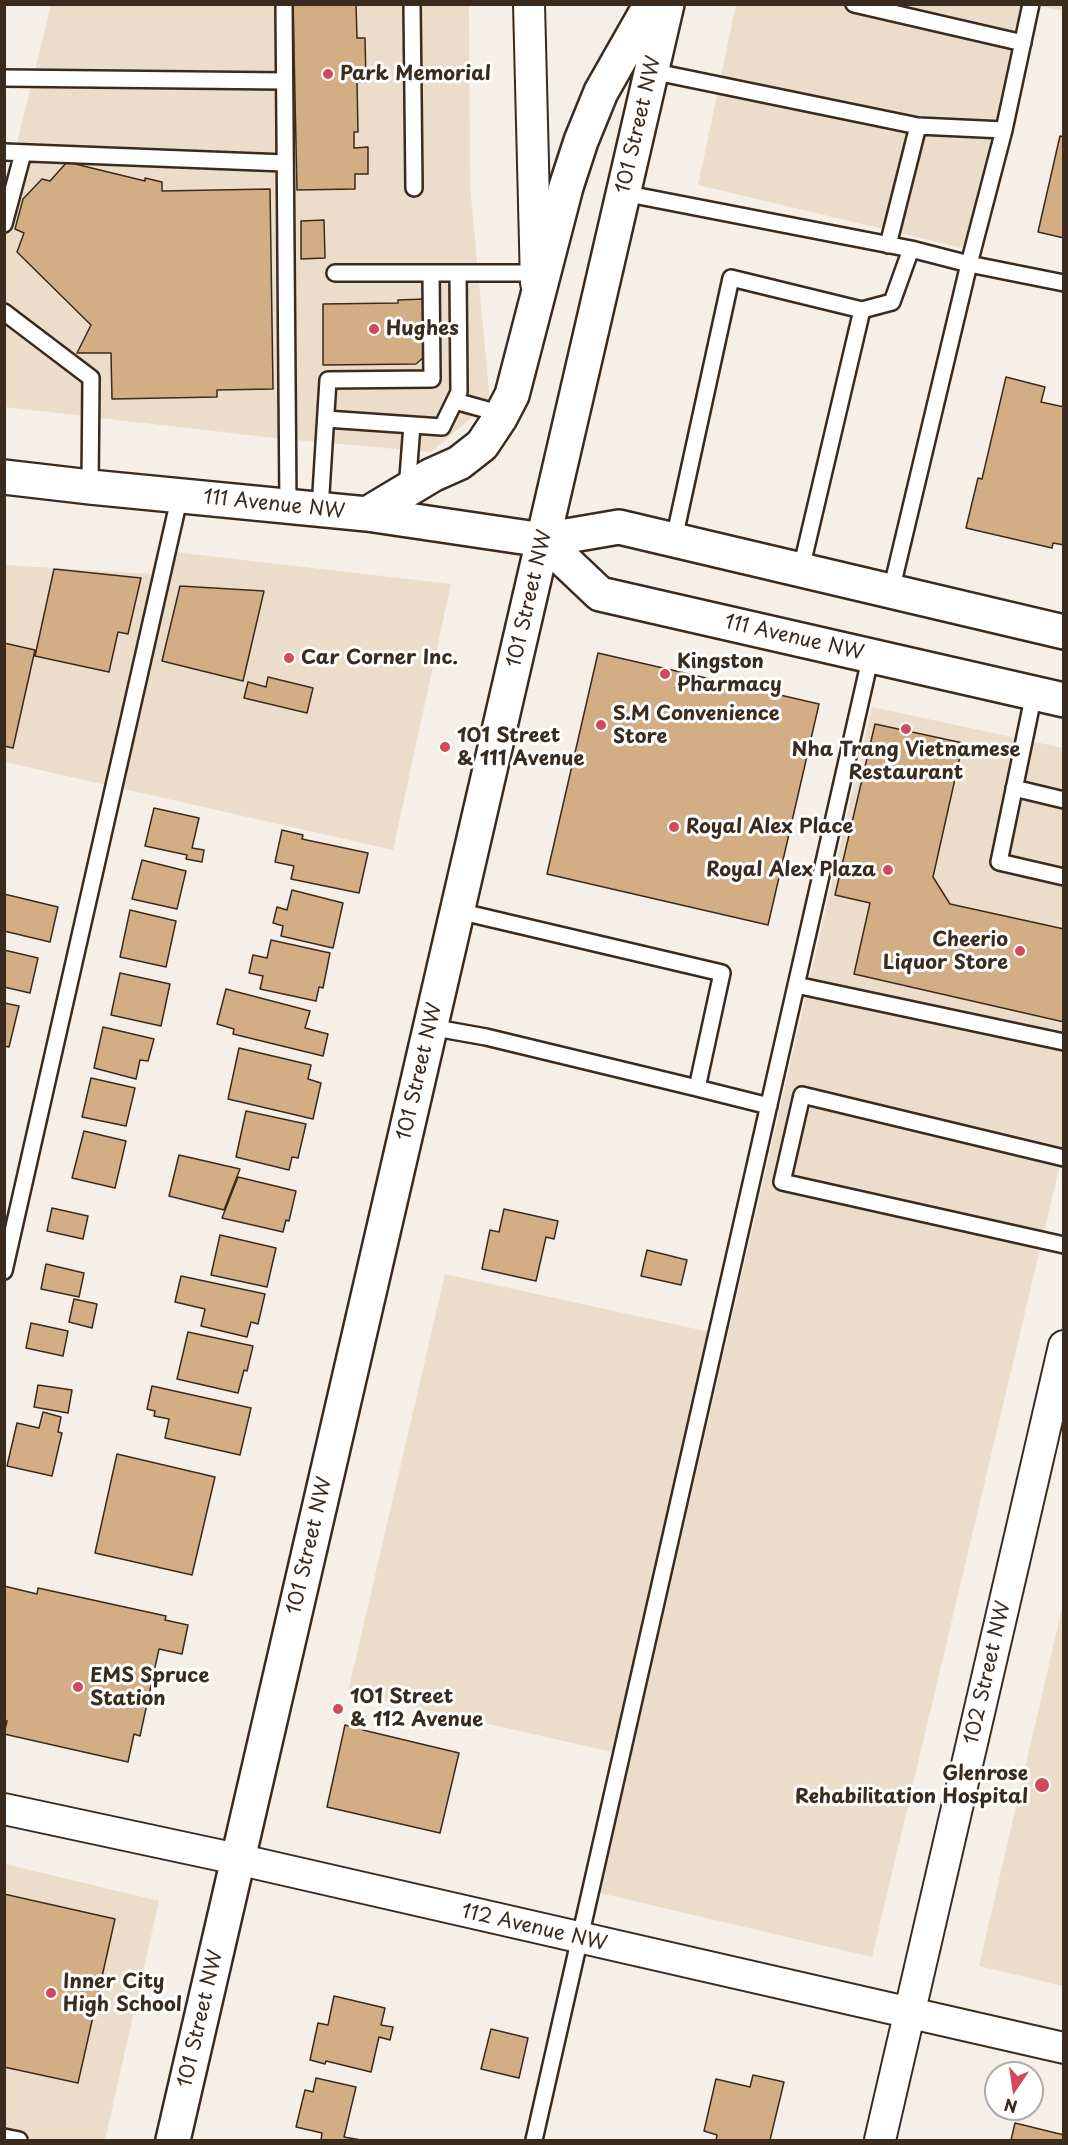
<!DOCTYPE html>
<html>
<head>
<meta charset="utf-8">
<style>
	body { margin:0 }
	#map { position:relative; width:1068px; height:2145px; overflow:hidden; background:#f6efe7; font-family:"Playpen Sans",sans-serif }
	canvas { display:block }
	.frame { position:absolute; inset:0; border:6px solid #3b2a1e; pointer-events:none }
	.north { position:absolute; left:984px; top:2061px; width:60px; height:60px; box-sizing:border-box; background:#fff; border:2px solid #b1aaa5; border-radius:50%; rotate:193deg; font-size:16px; font-weight:700; line-height:24px; text-align:center; color:#3b2a1e }
	.north::after { content:''; display:block; margin:auto; width:21px; height:27px; background:#d1495b; clip-path:polygon(50% 0,100% 100%,50% 72%,0 100%) }
</style>
</head>
<body>
<div id="map">
<canvas width="1068" height="2145"></canvas>
<div class="frame"></div>
<div class="north">N</div>
</div>
<script>
const ctx = document.querySelector('canvas').getContext('2d');
ctx.lineJoin = 'round';
function fill(path, color) {
  ctx.fillStyle = color;
  ctx.fill(path, 'evenodd');
}
function poly(rows) {
  const path = new Path2D();
  for (const r of rows) {
    path.moveTo(r[0], r[1]);
    for (let i = 2; i < r.length; i += 2) path.lineTo(r[i], r[i + 1]);
  }
  return path;
}
function strokePath(path, color, width, dash) {
  ctx.strokeStyle = color;
  ctx.lineWidth = width;
  ctx.lineCap = dash ? 'butt' : 'round';
  ctx.setLineDash(dash || []);
  ctx.stroke(path);
}
function drawText(font, color, halo, rows, align = 'center') {
  ctx.font = font + ' "Playpen Sans",sans-serif';
  ctx.lineWidth = 6;
  ctx.setLineDash([]);
  ctx.textBaseline = 'middle';
  ctx.strokeStyle = halo;
  ctx.fillStyle = color;
  for (const [text, x, y, turn = 0] of rows) {
    ctx.save();
    ctx.translate(x, y);
    ctx.rotate((+turn || 0) * Math.PI / 180);
    ctx.textAlign = isNaN(turn) ? turn : align;
    if (halo) ctx.strokeText(text, 0, 0);
    ctx.fillText(text, 0, 0);
    ctx.restore();
  }
}
fill(poly([
	[51,5,469,5,470,186,490,402,431,452,283,439,5,407,5,192],
	[736,5,1063,5,1063,11,1039,6,1004,130,980,252,698,185],
	[157,550,451,584,393,850,5,762,4,565,151,574],
	[872,707,1063,748,1063,1152,872,1957,600,1893],
	[445,1274,710,1332,612,1752,348,1692],
	[1063,1604,1063,1986,979,1966],
	[5,1864,159,1901,105,2140,5,2140]
]), '#ecdcca');
const building = poly([
	[293,4,356,4,357,38,365,38,366,82,357,82,358,132,354,132,354,148,368,147,368,174,355,174,355,189,297,190,293,4],
	[1060,136,1064,137,1064,238,1038,232,1060,136],
	[67,162,145,181,145,178,162,182,162,191,270,189,273,389,217,390,217,397,112,399,111,353,77,353,91,325,17,252,24,233,15,229,23,199,42,179,50,181,67,162],
	[324,220,325,258,301,259,301,221,324,220],
	[424,299,426,355,416,364,323,365,323,304,398,303,398,300,424,299],
	[1006,377,1045,387,1041,402,1064,407,1064,545,1053,543,1052,548,966,528,978,478,982,479,1006,377],
	[54,569,141,578,128,634,118,632,109,672,35,656,54,569],
	[180,586,264,591,243,681,162,661,180,586],
	[4,643,35,650,13,748,4,746,4,643],
	[598,653,819,704,768,925,547,874,598,653],
	[268,677,313,688,307,713,244,698,248,682,266,687,268,677],
	[875,724,963,743,933,877,950,904,1064,929,1064,1022,854,974,870,903,835,895,875,724],
	[154,808,199,818,192,848,204,850,202,862,186,859,187,855,145,846,154,808],
	[282,830,303,835,302,839,368,853,359,893,291,879,294,866,275,862,282,830],
	[142,860,186,871,177,909,132,899,142,860],
	[292,890,343,903,333,948,281,936,283,926,273,923,277,907,287,910,292,890],
	[4,894,58,907,50,942,4,931,4,894],
	[130,910,176,921,166,967,120,957,130,910],
	[271,940,330,953,323,988,319,987,316,1001,260,989,263,976,249,973,253,955,267,958,271,940],
	[4,950,38,958,30,993,4,987,4,950],
	[120,973,170,984,161,1026,111,1015,120,973],
	[226,989,310,1011,305,1028,328,1034,323,1056,233,1034,234,1029,217,1024,226,989],
	[4,1003,19,1006,9,1047,4,1046,4,1003],
	[103,1027,154,1039,148,1061,140,1060,136,1079,94,1068,103,1027],
	[239,1048,311,1065,308,1079,321,1083,313,1119,228,1099,239,1048],
	[91,1078,135,1088,126,1126,82,1117,91,1078],
	[246,1111,306,1124,298,1158,292,1157,289,1170,236,1157,246,1111],
	[84,1131,126,1141,115,1188,72,1178,84,1131],
	[179,1155,240,1169,224,1210,169,1196,179,1155],
	[238,1177,296,1191,289,1221,286,1220,283,1232,222,1218,238,1177],
	[52,1208,88,1216,83,1239,47,1231,52,1208],
	[504,1209,558,1221,554,1239,546,1237,536,1281,482,1269,490,1230,499,1232,504,1209],
	[220,1235,276,1248,267,1287,211,1275,220,1235],
	[647,1250,687,1260,681,1285,641,1276,647,1250],
	[46,1264,84,1273,79,1297,41,1289,46,1264],
	[181,1276,265,1294,258,1324,251,1322,247,1337,201,1326,205,1309,175,1302,181,1276],
	[74,1299,97,1304,92,1328,69,1322,74,1299],
	[31,1323,68,1331,63,1356,26,1348,31,1323],
	[188,1332,253,1346,247,1371,244,1370,238,1393,177,1379,188,1332],
	[38,1385,72,1390,68,1413,34,1407,38,1385],
	[152,1386,251,1408,240,1455,165,1438,169,1419,154,1416,155,1411,147,1409,152,1386],
	[43,1412,61,1417,58,1432,62,1433,52,1476,7,1466,17,1423,39,1428,43,1412],
	[117,1454,215,1477,192,1575,95,1553,117,1454],
	[4,1586,37,1594,38,1588,166,1616,165,1620,188,1625,182,1654,159,1649,140,1736,134,1734,128,1762,4,1734,7,1721,4,1720,4,1586],
	[352,1714,366,1717,363,1730,459,1753,440,1833,327,1807,345,1725,349,1726,352,1714],
	[4,1894,115,1919,78,2083,4,2067,4,1894],
	[334,1996,385,2008,381,2025,393,2027,390,2040,379,2037,371,2072,326,2061,325,2064,310,2060,318,2023,328,2025,334,1996],
	[491,2029,528,2038,519,2078,481,2069,491,2029],
	[753,2075,784,2082,770,2140,716,2140,717,2135,704,2131,716,2079,750,2087,753,2075],
	[316,2078,356,2087,344,2137,361,2140,321,2140,322,2133,296,2127,305,2090,313,2092,316,2078],
	[1015,2123,1064,2135,1064,2140,1011,2140,1015,2123]
]);
fill(building, '#d3ae85');
strokePath(building, '#3b2a1e', 1.5);
const lane = poly([
	[284,4,288,506],
	[412,4,414,188],
	[854,4,1023,43],
	[651,71,918,126,888,245],
	[4,78,284,81],
	[918,126,1004,130],
	[4,152,285,163],
	[623,193,911,249,969,264,1064,283],
	[4,224,23,153],
	[335,273,535,273],
	[862,310,892,302,911,249],
	[4,312,91,378,90,487],
	[455,401,502,414],
	[326,419,442,427,459,392,458,273],
	[407,490,412,425],
	[320,509,328,380,432,379,431,273],
	[674,539,731,278,862,310,801,569],
	[891,591,969,264,1004,130,1031,4],
	[1034,693,999,862,1064,877],
	[1014,788,1064,800],
	[796,985,1064,1042],
	[430,1027,486,1037,697,1088,722,973,458,911],
	[697,1088,769,1106],
	[1064,1158,802,1095,782,1182,1064,1245],
	[4,1271,180,495],
	[4,2137,19,2140],
	[534,2140,871,655]
]);
const street = poly([
	[529,4,536,283],
	[4,1809,237,1859,1064,2048],
	[880,2140,1064,1346]
]);
const secondary = poly([
	[4,477,90,487,367,514,543,540,619,527,1064,632],
	[367,514,432,475,459,463,482,445,500,418,512,395,566,187,581,141,601,92,651,4],
	[543,540,600,594,1064,700],
	[173,2140,667,4]
]);
strokePath(lane, '#3b2a1e', 20);
strokePath(street, '#3b2a1e', 34);
strokePath(secondary, '#3b2a1e', 38);
strokePath(lane, '#fff', 15);
strokePath(street, '#fff', 30);
strokePath(secondary, '#fff', 33);
for (const [x, y, r, color] of [
	[328,74,6,"#d1495b"],
	[374,329,6,"#d1495b"],
	[289,658,6,"#d1495b"],
	[665,674,6,"#d1495b"],
	[601,725,6,"#d1495b"],
	[906,729,6,"#d1495b"],
	[445,747,6,"#d1495b"],
	[674,827,6,"#d1495b"],
	[888,870,6,"#d1495b"],
	[1020,951,6,"#d1495b"],
	[78,1687,6,"#d1495b"],
	[338,1709,6,"#d1495b"],
	[1042,1785,8,"#d1495b"],
	[51,1993,6,"#d1495b"]
]) {
  const dot = new Path2D();
  dot.arc(x, y, r, 0, 2 * Math.PI);
  ctx.fillStyle = color;
  ctx.fill(dot);
  strokePath(dot, '#fff', 2);
}
drawText('bold 20px', '#3b2a1e', '#fff', [
	["Park Memorial",340,74],
	["Hughes",386,329],
	["Car Corner Inc.",301,658],
	["Kingston",677,662],
	["Pharmacy",677,685],
	["S.M Convenience",613,714],
	["Store",613,737],
	["101 Street",457,736],
	["& 111 Avenue",457,759],
	["Nha Trang Vietnamese",906,750,"center"],
	["Restaurant",906,773,"center"],
	["Royal Alex Place",686,827],
	["Royal Alex Plaza",876,870,"right"],
	["Cheerio",1008,940,"right"],
	["Liquor Store",1008,963,"right"],
	["EMS Spruce",90,1676],
	["Station",90,1699],
	["101 Street",350,1697],
	["& 112 Avenue",350,1720],
	["Glenrose",1028,1774,"right"],
	["Rehabilitation Hospital",1028,1797,"right"],
	["Inner City",63,1982],
	["High School",63,2005]
], 'left');
drawText('20px', '#3b2a1e', '#fff', [
	["101 Street NW",639,125,-77],
	["111 Avenue NW",274,505,6],
	["101 Street NW",530,599,-77],
	["111 Avenue NW",794,638,13],
	["101 Street NW",420,1072,-77],
	["101 Street NW",310,1546,-77],
	["102 Street NW",988,1673,-77],
	["112 Avenue NW",534,1928,13],
	["101 Street NW",201,2019,-77]
]);
</script>
</body>
</html>
